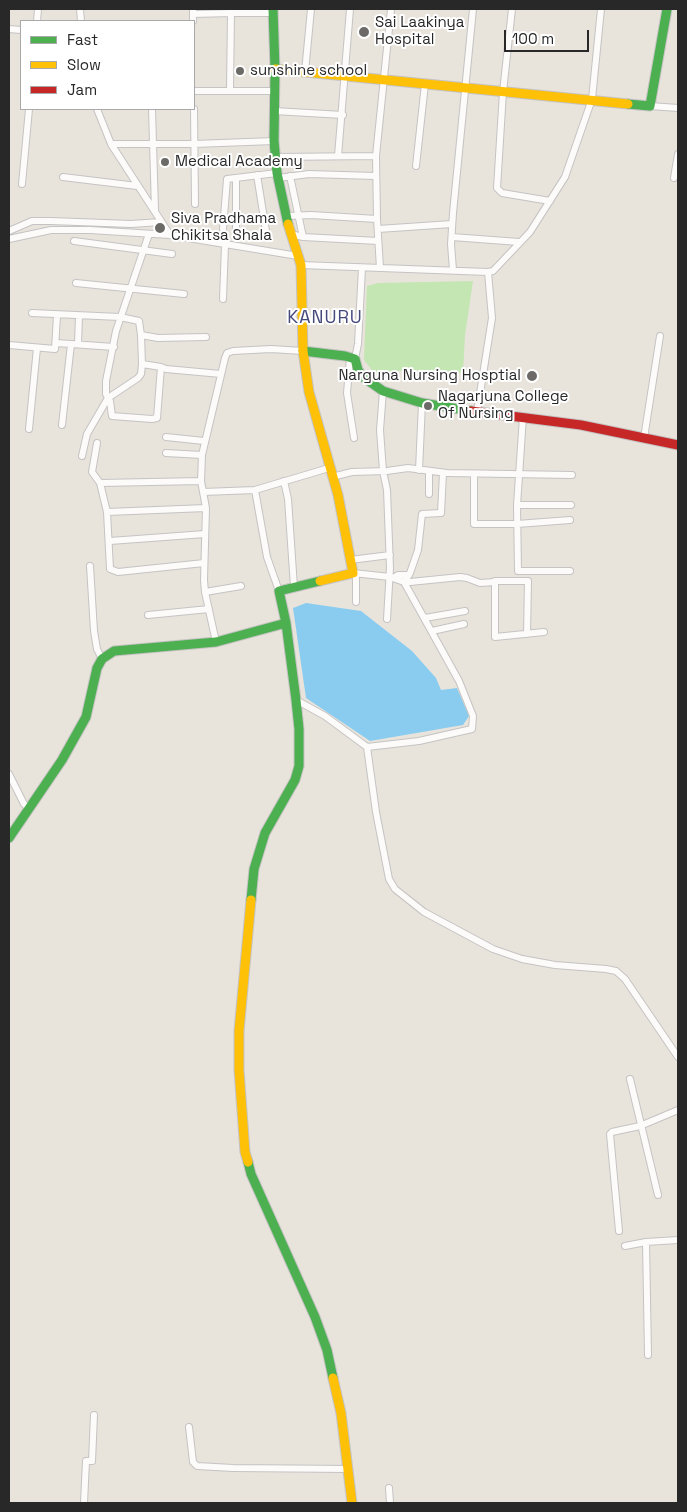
<!DOCTYPE html>
<html>
<head>
<meta charset="utf-8">
<style>
	body { margin:0 }
	#map { position:relative; width:687px; height:1512px; overflow:hidden; background:#e8e4dc; font-family:"Space Grotesk",sans-serif }
	canvas { display:block }
	.frame { position:absolute; inset:0; border:10px solid #282828; pointer-events:none }
	.legend { position:absolute; left:20px; top:20px; width:175px; height:90px; box-sizing:border-box; background:#fff; border:1px solid #a9a9a9; margin:0; padding:6px 9px; list-style:none; font-size:15px; color:#282828 }
	.legend li { display:flex; align-items:center; gap:10px; height:25px }
	.legend b { width:25px; border:1px solid #a9a9a9 }
	.scale { position:absolute; left:504px; top:30px; width:85px; height:22px; box-sizing:border-box; border:2px solid #282828; border-top:0; padding-left:6px; font-size:15px; line-height:18px; white-space:nowrap; color:#282828; -webkit-text-stroke:4px #fff; paint-order:stroke }
</style>
</head>
<body>
<div id="map">
<canvas width="687" height="1512"></canvas>
<div class="frame"></div>
<ul class="legend">
<li><b style="height:6px;background:#4caf50"></b>Fast</li>
<li><b style="height:6px;background:#ffc107"></b>Slow</li>
<li><b style="height:6px;background:#c62828"></b>Jam</li>
</ul>
<div class="scale">100 m</div>
</div>
<script>
const ctx = document.querySelector('canvas').getContext('2d');
ctx.lineJoin = 'round';
function fill(path, color) {
  ctx.fillStyle = color;
  ctx.fill(path, 'evenodd');
}
function poly(rows) {
  const path = new Path2D();
  for (const r of rows) {
    path.moveTo(r[0], r[1]);
    for (let i = 2; i < r.length; i += 2) path.lineTo(r[i], r[i + 1]);
  }
  return path;
}
function strokePath(path, color, width, dash) {
  ctx.strokeStyle = color;
  ctx.lineWidth = width;
  ctx.lineCap = dash ? 'butt' : 'round';
  ctx.setLineDash(dash || []);
  ctx.stroke(path);
}
function drawText(font, color, halo, rows, align = 'center') {
  ctx.font = font + ' "Space Grotesk",sans-serif';
  ctx.lineWidth = 4;
  ctx.setLineDash([]);
  ctx.textBaseline = 'middle';
  ctx.strokeStyle = halo;
  ctx.fillStyle = color;
  for (const [text, x, y, turn = 0] of rows) {
    ctx.save();
    ctx.translate(x, y);
    ctx.rotate((+turn || 0) * Math.PI / 180);
    ctx.textAlign = isNaN(turn) ? turn : align;
    if (halo) ctx.strokeText(text, 0, 0);
    ctx.fillText(text, 0, 0);
    ctx.restore();
  }
}
fill(poly([
	[473,281,465,335,463,373,434,370,397,371,376,374,371,369,364,360,367,286,378,283]
]), '#c3e6b2');
fill(poly([
	[306,603,361,611,412,651,436,678,441,690,457,688,469,716,463,725,370,741,306,698,293,608]
]), '#8accf0');
const street = poly([
	[80,9,81,21],
	[512,9,503,92,497,188,502,193,550,201],
	[193,14,231,13],
	[37,21,38,9],
	[193,21,193,9],
	[9,29,21,30],
	[305,72,311,9],
	[230,90,231,13,273,13],
	[194,91,275,91],
	[650,106,678,108],
	[97,109,111,144,170,235],
	[152,109,155,210],
	[194,109,195,204],
	[274,111,343,115],
	[111,144,194,144,274,141],
	[338,156,350,9],
	[376,156,391,9],
	[275,157,376,156,377,219,380,268],
	[416,166,425,84],
	[257,175,266,231],
	[290,176,303,237],
	[63,177,137,186],
	[278,178,309,174,375,176],
	[674,178,678,154],
	[22,184,29,109],
	[286,216,311,215,377,219],
	[223,229,227,179,277,173],
	[378,229,452,224],
	[9,231,32,221,51,221,131,224,161,222],
	[291,234,303,237,378,241],
	[236,236,236,178],
	[452,237,519,242],
	[9,239,51,230,90,230,170,235,298,256],
	[74,241,172,254],
	[301,265,488,272,493,271,530,232,565,177,592,99,601,9],
	[453,270,451,244,453,213,473,9],
	[76,283,184,294],
	[223,299,225,245],
	[32,313,120,317,139,321,141,335,158,338,206,337],
	[141,335,142,364],
	[56,343,71,344],
	[78,344,79,316],
	[9,345,55,349,57,315],
	[350,358,347,393,354,438],
	[355,359,358,344,362,268],
	[161,367,157,418,152,419,112,416,110,401,108,398,138,378,141,374,142,364,161,367,166,369,221,374],
	[383,391,380,430,383,471,387,490,390,568,387,619],
	[477,412,492,318,488,272],
	[523,417,517,505,518,571,570,571],
	[62,425,71,344,114,347],
	[29,429,37,348],
	[166,437,204,441],
	[644,438,660,336],
	[97,443,92,472,100,483,107,512,110,569,118,572,204,563],
	[166,453,202,455],
	[82,456,87,434,108,398,106,394,106,381,116,331,149,234],
	[419,470,422,403],
	[474,474,474,524,517,524,570,520],
	[332,477,352,472,387,471,408,468,447,473,572,475],
	[284,481,288,499,294,587],
	[100,483,201,481],
	[255,490,267,557,279,591],
	[203,492,255,490,329,468],
	[429,494,429,471],
	[517,505,571,505],
	[107,512,206,508],
	[110,541,205,534],
	[350,560,390,555],
	[90,566,94,631,97,649,102,659],
	[356,574,356,602],
	[393,578,398,575,409,575],
	[405,580,410,582,460,577,467,578,480,583,495,582],
	[404,582,410,573,418,550,422,514,441,513,443,473],
	[205,592,241,586],
	[148,615,209,609],
	[425,618,465,611],
	[432,631,464,624],
	[527,634,528,581,495,581,495,637,544,632],
	[216,642,205,592,204,580,206,508,201,481,202,455,225,358,227,353,233,351,271,349,303,351],
	[296,700,325,716,367,747,419,741,472,729,473,716,459,681,404,582,390,577,353,573],
	[367,747,376,812,389,879,395,889,424,912,493,949,522,959,555,965,606,969,616,971,625,979,678,1057],
	[9,774,24,804,30,809],
	[630,1079,658,1195],
	[619,1231,610,1134,612,1132,640,1126,678,1110],
	[646,1242,648,1355],
	[625,1246,646,1242,678,1240],
	[189,1427,193,1462,197,1466,233,1468,349,1469],
	[389,1488,390,1503],
	[84,1503,86,1461,92,1461,94,1415]
]);
const fast = poly([
	[273,9,275,69,274,141,277,173,288,224],
	[628,104,650,106,667,9],
	[303,351,345,356,355,359,358,370,363,377,383,391,422,403,471,411],
	[9,838,62,760,86,717,97,668,102,659,114,651,216,642,286,623],
	[251,900,254,869,265,833,295,780,299,766,299,729,296,700,286,623,279,591,320,581],
	[248,1162,251,1174,315,1317,327,1350,333,1378]
]);
const slow = poly([
	[275,69,628,104],
	[288,224,301,265,303,351,309,392,338,495,353,573,320,581],
	[248,1162,245,1152,239,1070,239,1031,251,900],
	[333,1378,341,1413,352,1503]
]);
const jam = poly([
	[471,411,581,425,678,445]
]);
strokePath(street, '#c5c3c3', 8);
strokePath(fast, '#c5c3c3', 11);
strokePath(slow, '#c5c3c3', 11);
strokePath(jam, '#c5c3c3', 11);
strokePath(street, '#fcfbfa', 6);
strokePath(fast, '#4caf50', 9);
strokePath(slow, '#ffc107', 9);
strokePath(jam, '#c62828', 9);
for (const [x, y, r, color] of [
	[364,32,6,"#6b6a67"],
	[240,71,5,"#6b6a67"],
	[165,162,5,"#6b6a67"],
	[160,228,6,"#6b6a67"],
	[532,376,6,"#6b6a67"],
	[428,406,5,"#6b6a67"]
]) {
  const dot = new Path2D();
  dot.arc(x, y, r, 0, 2 * Math.PI);
  ctx.fillStyle = color;
  ctx.fill(dot);
  strokePath(dot, '#fff', 2);
}
drawText('15px', '#282828', '#fff', [
	["Sai Laakinya",375,23],
	["Hospital",375,40],
	["sunshine school",250,71],
	["Medical Academy",175,162],
	["Siva Pradhama",171,219],
	["Chikitsa Shala",171,236],
	["Narguna Nursing Hosptial",521,376,"right"],
	["Nagarjuna College",438,397],
	["Of Nursing",438,414]
], 'left');
ctx.letterSpacing = '1px';
drawText('18px', '#464a7c', '#fff', [
	["KANURU",325,318]
]);
ctx.letterSpacing = '0px';
</script>
</body>
</html>
